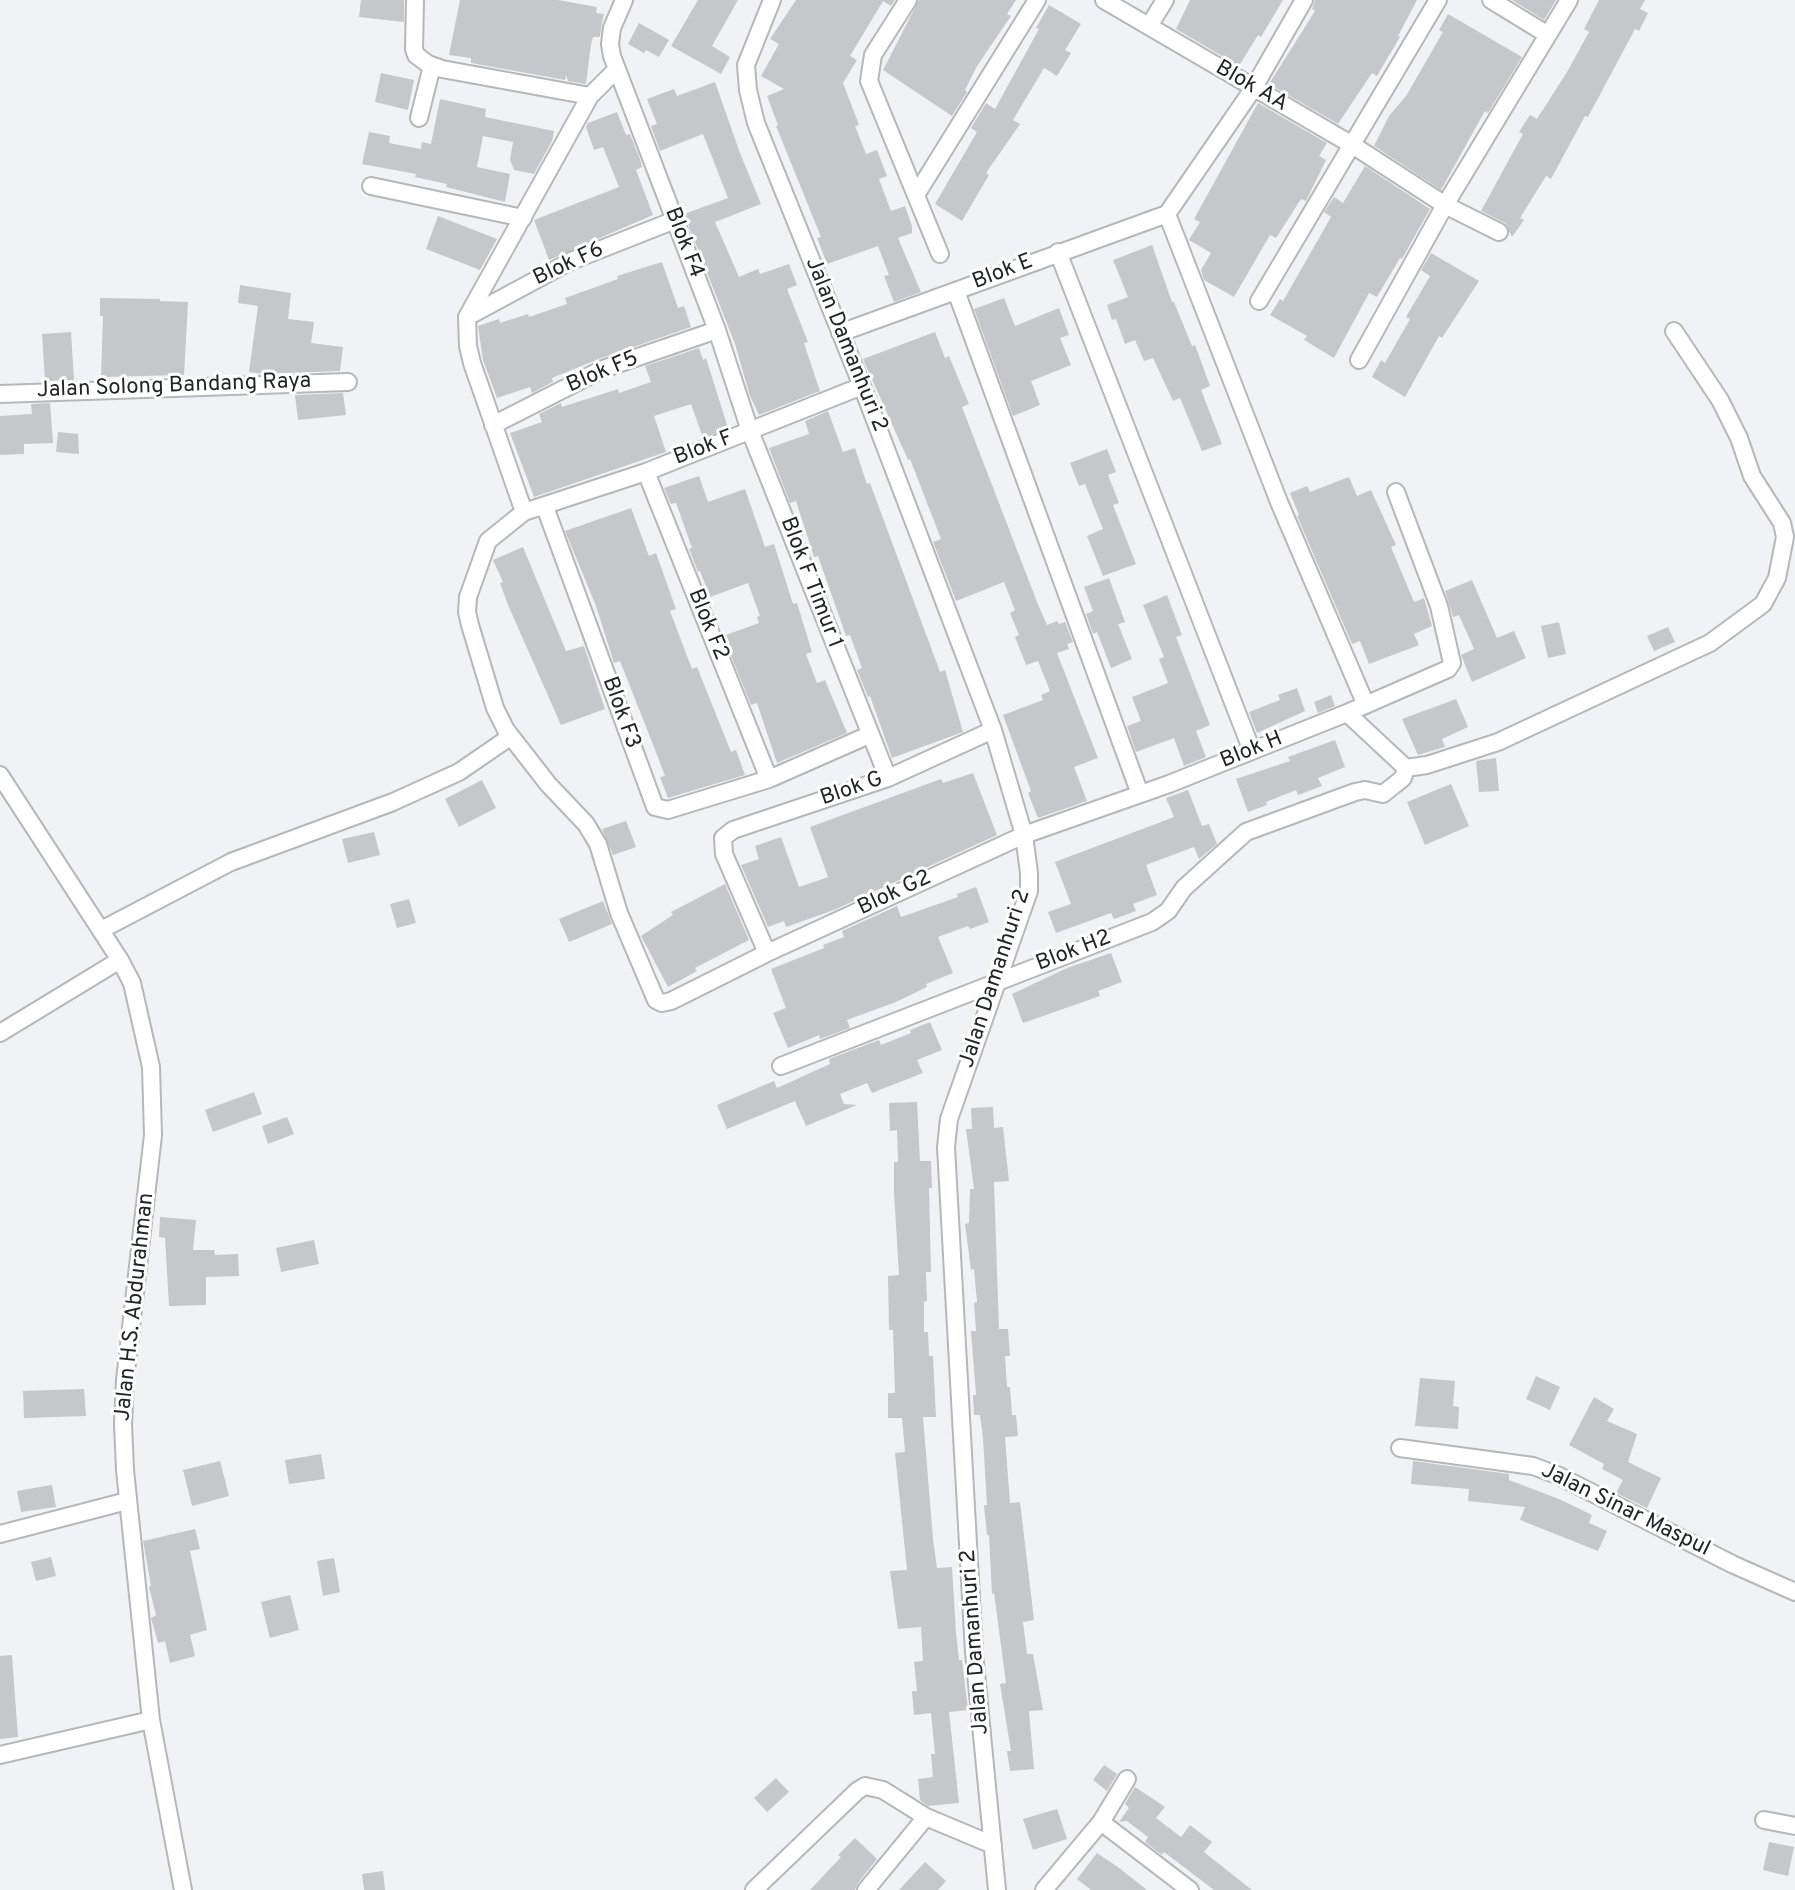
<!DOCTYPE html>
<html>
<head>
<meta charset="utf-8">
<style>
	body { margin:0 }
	canvas { display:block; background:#f1f2f6 }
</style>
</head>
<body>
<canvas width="1795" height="1890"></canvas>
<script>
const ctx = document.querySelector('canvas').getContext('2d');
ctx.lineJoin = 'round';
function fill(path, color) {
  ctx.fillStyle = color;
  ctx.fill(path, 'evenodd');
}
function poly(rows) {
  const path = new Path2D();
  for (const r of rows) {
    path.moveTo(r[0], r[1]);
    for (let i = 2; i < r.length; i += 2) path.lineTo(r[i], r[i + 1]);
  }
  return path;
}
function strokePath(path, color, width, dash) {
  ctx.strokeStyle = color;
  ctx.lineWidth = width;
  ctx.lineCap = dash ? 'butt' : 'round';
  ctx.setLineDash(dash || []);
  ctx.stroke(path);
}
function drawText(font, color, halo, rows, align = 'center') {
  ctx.font = font + ' Overpass,sans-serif';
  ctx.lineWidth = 6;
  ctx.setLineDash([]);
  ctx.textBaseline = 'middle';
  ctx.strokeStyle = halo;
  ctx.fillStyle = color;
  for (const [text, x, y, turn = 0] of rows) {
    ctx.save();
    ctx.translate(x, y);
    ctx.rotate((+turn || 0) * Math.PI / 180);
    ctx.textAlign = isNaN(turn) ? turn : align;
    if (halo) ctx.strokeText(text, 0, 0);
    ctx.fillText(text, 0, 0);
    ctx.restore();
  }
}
fill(poly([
	[361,0,404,0,404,22,359,17],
	[460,0,558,0,597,7,596,13,604,14,602,22,600,37,593,37,591,44,586,84,568,81,566,75,565,80,471,63,471,58,449,55],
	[698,0,738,0,712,46,730,57,721,74,671,46],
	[796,0,895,0,891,6,883,1,850,56,857,60,843,83,859,125,855,126,866,154,877,150,887,176,879,179,891,211,905,206,912,226,912,233,898,238,921,292,894,302,884,276,889,275,878,246,827,264,817,238,821,237,776,126,778,125,767,96,784,89,761,76,779,44,770,39],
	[919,0,1016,0,1007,14,1011,16,977,66,965,90,967,92,952,116,883,70],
	[1190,0,1283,0,1261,37,1258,35,1239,66,1176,29],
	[1315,0,1417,0,1398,36,1400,37,1377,76,1372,73,1338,124,1269,84,1315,11,1312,9],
	[1512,0,1556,0,1544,20],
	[1599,0,1645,0,1640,9,1648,13,1639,31,1635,29,1588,117,1585,116,1551,179,1546,176,1520,218,1524,220,1512,237,1505,223,1481,211,1523,134,1519,132,1530,115,1537,119,1567,72,1589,32,1584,29],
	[1049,5,1081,24,1065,50,1071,53,1057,76,1044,68,1013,120,1020,124,986,173,989,175,962,221,935,204,977,132,971,128,986,103,995,109,1039,29,1036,28],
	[1448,14,1522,57,1488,113,1485,111,1441,190,1374,146,1389,116,1406,96,1443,32,1439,30],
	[639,23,669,40,659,57,646,50,644,53,628,44],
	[381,73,414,80,408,110,375,102],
	[715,82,740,153,761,204,715,222,739,277,758,269,760,274,789,264,797,285,787,289,808,342,804,343,820,391,759,415,750,396,735,344,684,214,728,198,703,134,660,151,651,126,657,124,647,99,674,89,677,96],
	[440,99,486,109,485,117,554,131,552,141,534,174,514,170,510,160,513,142,483,136,477,167,510,174,505,202,446,187,447,184,415,177,416,174,362,164,369,132,390,136,389,143,421,149,422,142,431,144],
	[1258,103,1327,143,1319,156,1326,160,1306,201,1301,199,1276,238,1270,235,1234,297,1204,280,1201,270,1211,253,1189,240,1200,222,1194,219],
	[617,112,626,135,630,134,640,159,642,167,636,170,653,215,549,260,534,220,619,187,603,147,594,150,586,127,588,123],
	[1365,166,1430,209,1402,259,1400,258,1377,297,1369,293,1334,358,1304,340,1307,336,1270,315,1280,299,1283,301,1331,217,1324,212,1334,197,1343,203],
	[438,216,497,239,480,270,426,249],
	[1152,245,1172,302,1174,302,1192,346,1195,345,1210,386,1201,390,1222,444,1202,451,1180,398,1173,401,1153,358,1144,361,1135,340,1125,344,1116,319,1112,320,1107,305,1128,297,1113,260],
	[1431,253,1479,281,1442,338,1439,336,1405,397,1372,377,1381,360,1385,363,1410,319,1406,317,1430,276,1421,270],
	[662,262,678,308,684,306,691,327,599,359,552,378,553,382,532,393,530,387,497,398,483,360,478,326,499,319,500,323,528,314,529,317,567,304,565,298,618,279,617,276],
	[240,285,291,293,288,319,314,322,311,343,343,347,340,371,264,374,249,372,258,306,238,303],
	[100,298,160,299,160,301,188,302,184,375,101,377,103,316,100,316],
	[1004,298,1015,326,1059,308,1069,335,1060,338,1071,365,1031,381,1040,405,1013,416,974,309],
	[71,332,74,380,45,381,42,334],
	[935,332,945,358,949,356,969,404,962,407,1037,602,1047,625,1057,621,1059,624,1065,622,1073,642,1067,644,1069,649,1057,653,1098,758,1074,767,1087,801,1038,818,1028,793,1031,791,1003,715,1043,700,1041,695,1050,691,1038,661,1026,665,1015,637,1019,635,1010,613,1015,610,1004,582,956,601,933,542,941,539,910,459,908,460,863,359],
	[699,348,703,360,706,358,728,428,703,438,691,404,654,416,666,452,534,497,510,433,542,422,539,414,561,403,562,407,618,389,619,393,651,382,645,366],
	[343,393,346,415,298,420,295,395],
	[50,403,53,443,24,444,24,454,0,455,0,416,32,414,31,404],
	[828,411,843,452,855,448,867,484,870,483,940,672,945,670,963,732,892,758,870,696,868,697,857,670,862,668,850,635,846,636,818,556,814,557,796,501,790,503,769,448,809,434,805,421],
	[58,432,78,434,79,454,56,452],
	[1107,449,1116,472,1108,475,1119,503,1113,505,1136,564,1103,576,1087,536,1103,529,1085,484,1079,486,1070,463],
	[699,476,708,502,745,489,765,547,774,544,793,604,797,603,812,652,806,654,817,683,825,680,847,733,777,763,757,703,751,705,723,636,759,623,757,617,760,616,748,583,710,597,700,571,698,572,689,549,692,548,676,503,671,504,664,488],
	[1349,477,1357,496,1371,490,1396,545,1391,547,1414,602,1424,598,1432,626,1414,634,1419,645,1369,664,1360,641,1352,644,1297,516,1299,515,1290,493,1307,486,1310,492],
	[631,508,649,556,656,553,676,609,670,611,692,669,697,667,731,752,736,750,745,775,668,798,660,777,665,776,654,747,620,661,614,663,596,606,565,531],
	[523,547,566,651,584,646,605,709,561,725,508,605,500,583,503,582,493,560],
	[1109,578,1125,622,1118,624,1132,659,1111,668,1097,632,1093,634,1086,614,1093,611,1084,587],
	[1472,580,1497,638,1514,631,1526,658,1472,682,1461,655,1474,649,1459,615,1453,617,1445,591],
	[1167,595,1182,635,1176,637,1210,725,1196,731,1206,757,1184,766,1174,738,1136,752,1127,726,1141,721,1132,697,1168,683,1159,659,1164,657,1143,605],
	[1559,622,1566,654,1548,658,1541,626],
	[1668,627,1675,642,1654,651,1647,636],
	[1297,688,1305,711,1257,733,1249,712,1280,700,1278,695],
	[1331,695,1335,706,1318,713,1314,702],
	[1456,699,1468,727,1442,739,1445,747,1418,755,1402,719],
	[1335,740,1345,767,1318,778,1322,786,1298,795,1296,790,1266,802,1267,805,1248,812,1236,779,1290,761,1288,757],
	[1496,758,1499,791,1479,792,1476,761],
	[973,773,997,835,834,910,786,927,784,921,768,927,741,865,759,859,755,846,781,837,799,887,828,877,810,827,941,779,943,783],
	[482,780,496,808,459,827,445,799],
	[1451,784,1469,826,1425,845,1407,802],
	[1188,790,1202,826,1209,824,1217,844,1199,859,1194,847,1146,865,1157,895,1133,904,1136,911,1114,919,1111,913,1056,933,1048,912,1071,904,1055,862,1174,817,1166,798],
	[626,821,636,847,613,855,602,829],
	[374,832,380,855,348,863,342,839],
	[725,884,749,940,695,968,697,971,668,987,641,936,673,915,671,912],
	[976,887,989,922,970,929,968,926,938,937,953,973,926,984,927,987,896,1002,847,1020,850,1028,820,1039,819,1035,788,1048,773,1013,786,1008,771,969,824,948,823,945,844,937,842,931,897,906,901,917,958,897,957,894],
	[409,899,416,923,397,928,390,904],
	[603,901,612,924,569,942,559,919],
	[1111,953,1122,982,1098,991,1100,996,1023,1023,1012,994,1067,968],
	[930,1022,942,1050,917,1060,923,1073,872,1093,867,1083,840,1094,844,1104,857,1105,806,1126,795,1101,727,1129,717,1105,774,1081,777,1088,830,1064,829,1059,879,1040,881,1045,911,1033,910,1030],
	[254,1092,262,1114,213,1132,205,1110],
	[917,1102,920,1161,931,1161,932,1188,929,1188,931,1272,926,1272,927,1301,924,1302,924,1332,928,1332,929,1356,933,1356,936,1417,923,1417,933,1539,937,1568,952,1567,956,1633,959,1660,962,1660,968,1710,949,1712,959,1803,928,1806,920,1800,918,1779,933,1777,931,1754,935,1754,931,1713,914,1715,912,1691,917,1691,914,1662,923,1661,921,1627,898,1629,890,1571,907,1570,895,1453,905,1452,902,1418,888,1418,888,1393,895,1393,893,1330,889,1330,888,1276,899,1275,894,1192,894,1162,898,1162,897,1130,890,1131,889,1103],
	[993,1107,994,1128,1003,1127,1009,1181,994,1182,999,1329,1008,1329,1010,1356,1005,1356,1007,1387,1010,1387,1012,1415,1016,1415,1018,1436,1005,1437,1010,1503,1020,1502,1034,1620,1023,1622,1027,1654,1033,1654,1043,1710,1029,1711,1034,1769,1010,1771,1007,1751,1011,1751,1000,1684,1006,1683,994,1593,992,1594,989,1535,987,1535,984,1505,987,1505,983,1438,980,1415,974,1415,973,1395,976,1395,971,1331,976,1331,974,1303,977,1302,974,1269,971,1270,965,1224,969,1223,970,1189,974,1189,966,1129,972,1129,971,1108],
	[287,1117,294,1134,268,1144,262,1126],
	[160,1217,196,1220,193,1250,214,1250,215,1255,238,1254,239,1276,206,1277,206,1305,169,1306,165,1238,159,1237],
	[314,1240,319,1264,281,1272,276,1248],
	[1536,1376,1560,1387,1550,1410,1526,1399],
	[1420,1378,1455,1381,1453,1406,1459,1407,1458,1429,1415,1426],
	[84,1389,86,1416,24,1418,23,1391],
	[1594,1397,1614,1409,1607,1421,1637,1434,1628,1462,1661,1478,1647,1508,1616,1493,1623,1480,1602,1469,1604,1464,1569,1445],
	[321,1454,325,1479,289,1484,285,1460],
	[220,1461,229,1496,192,1506,183,1470],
	[1413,1461,1509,1474,1509,1480,1559,1499,1592,1515,1589,1523,1607,1531,1598,1551,1520,1520,1525,1507,1468,1501,1469,1489,1411,1484],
	[52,1485,56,1507,21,1512,17,1491],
	[195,1529,200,1549,190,1551,207,1630,190,1635,195,1656,170,1663,165,1641,158,1643,151,1618,156,1615,149,1587,151,1586,143,1541],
	[51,1557,56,1576,36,1581,31,1562],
	[334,1558,340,1592,323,1596,317,1561],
	[290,1595,299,1630,270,1638,261,1602],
	[12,1655,18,1737,0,1739,0,1656],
	[1104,1765,1117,1774,1107,1791,1093,1780],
	[776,1778,789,1792,767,1812,754,1798],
	[1135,1787,1165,1807,1156,1818,1181,1837,1190,1825,1212,1842,1204,1852,1252,1890,1214,1890,1164,1852,1162,1855,1145,1842,1148,1837,1127,1821,1119,1822,1129,1808,1125,1804],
	[1057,1809,1067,1839,1033,1850,1023,1819],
	[855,1838,877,1859,858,1883,855,1890,810,1890,841,1857,838,1855],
	[1769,1842,1794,1847,1788,1876,1763,1870],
	[1097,1853,1118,1867,1147,1890,1091,1890,1077,1879],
	[925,1862,946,1881,938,1890,899,1890],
	[383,1871,385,1890,364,1890,362,1874]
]), '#c6c7cb');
const minor = poly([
	[415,0,414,49,416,55,428,64,442,69,590,96],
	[624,0,612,28,610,44,612,56,717,330,750,431,888,778],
	[772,0,746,65,748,90,756,123,862,386,993,730,1024,835,1029,873,1029,891,949,1119,946,1147,974,1652,997,1890],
	[908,0,873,55,869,81,940,254],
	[1104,0,1354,146,1445,205,1499,232],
	[1491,0,1548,35],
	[1149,26,1165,0],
	[617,69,590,96,467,317,468,346,472,363,524,512,646,472,862,386],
	[419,118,432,66],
	[371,186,523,218],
	[916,195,1037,0],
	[1167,214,1279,502,1366,705],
	[1167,214,1253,89,1304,0],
	[1058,252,1252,751],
	[956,291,1140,794],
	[1259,301,1438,0],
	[469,316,571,261,675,220],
	[840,333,1167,214],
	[1359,360,1445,205,1569,0],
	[0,394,348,382],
	[493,425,603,369,717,330],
	[646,472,769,779],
	[545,507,655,807,668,810,769,779,869,735],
	[524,512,488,541,468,597,467,612,470,625,495,708,506,730,548,784,586,824,598,844,619,913,653,993,656,1000,662,1003,671,1001,767,953,1024,835,1169,784,1347,713,1448,669,1452,663,1439,606,1396,492],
	[1347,713,1406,768,1427,765,1498,742,1710,643,1763,604,1777,578,1785,537,1782,523,1752,476,1739,438,1720,400,1674,331],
	[0,775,120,960,132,983,151,1067,153,1135,125,1380,123,1424,125,1470,151,1720,183,1890],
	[101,930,231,862,393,802,459,772,510,737],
	[767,953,724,854,723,838,733,830,888,778,993,730],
	[0,1033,120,960],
	[781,1066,1152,922,1168,911,1184,888,1246,832,1355,792,1365,790,1383,794,1403,778,1406,768],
	[1400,1448,1533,1466,1557,1475,1732,1564,1795,1592],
	[0,1534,127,1501],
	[0,1755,151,1720],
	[1764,1820,1795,1826],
	[1101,1822,1127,1779],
	[754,1890,857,1791,865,1786,883,1790,926,1817],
	[866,1890,926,1817,993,1845],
	[1044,1890,1101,1822,1190,1890]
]);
strokePath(minor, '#b6b7bb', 20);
strokePath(minor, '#fff', 16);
drawText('22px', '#232425', '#fff', [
	["Blok AA",1251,87,30],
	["Blok F4",683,243,69],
	["Blok F6",569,265,-25],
	["Blok E",1003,273,-21],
	["Jalan Damanhuri 2",845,345,68],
	["Blok F5",603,373,-23],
	["Jalan Solong Bandang Raya",174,387,-2],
	["Blok F",704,449,-21],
	["Blok F Timur 1",810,583,69],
	["Blok F2",707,625,68],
	["Blok F3",620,713,70],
	["Blok H",1252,751,-22],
	["Blok G",852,790,-19],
	["Blok G2",895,894,-25],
	["Blok H2",1074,952,-21],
	["Jalan Damanhuri 2",996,979,-72],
	["Jalan H.S. Abdurahman",136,1307,-84],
	["Jalan Sinar Maspul",1625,1511,26],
	["Jalan Damanhuri 2",976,1642,-94]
]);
</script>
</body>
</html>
